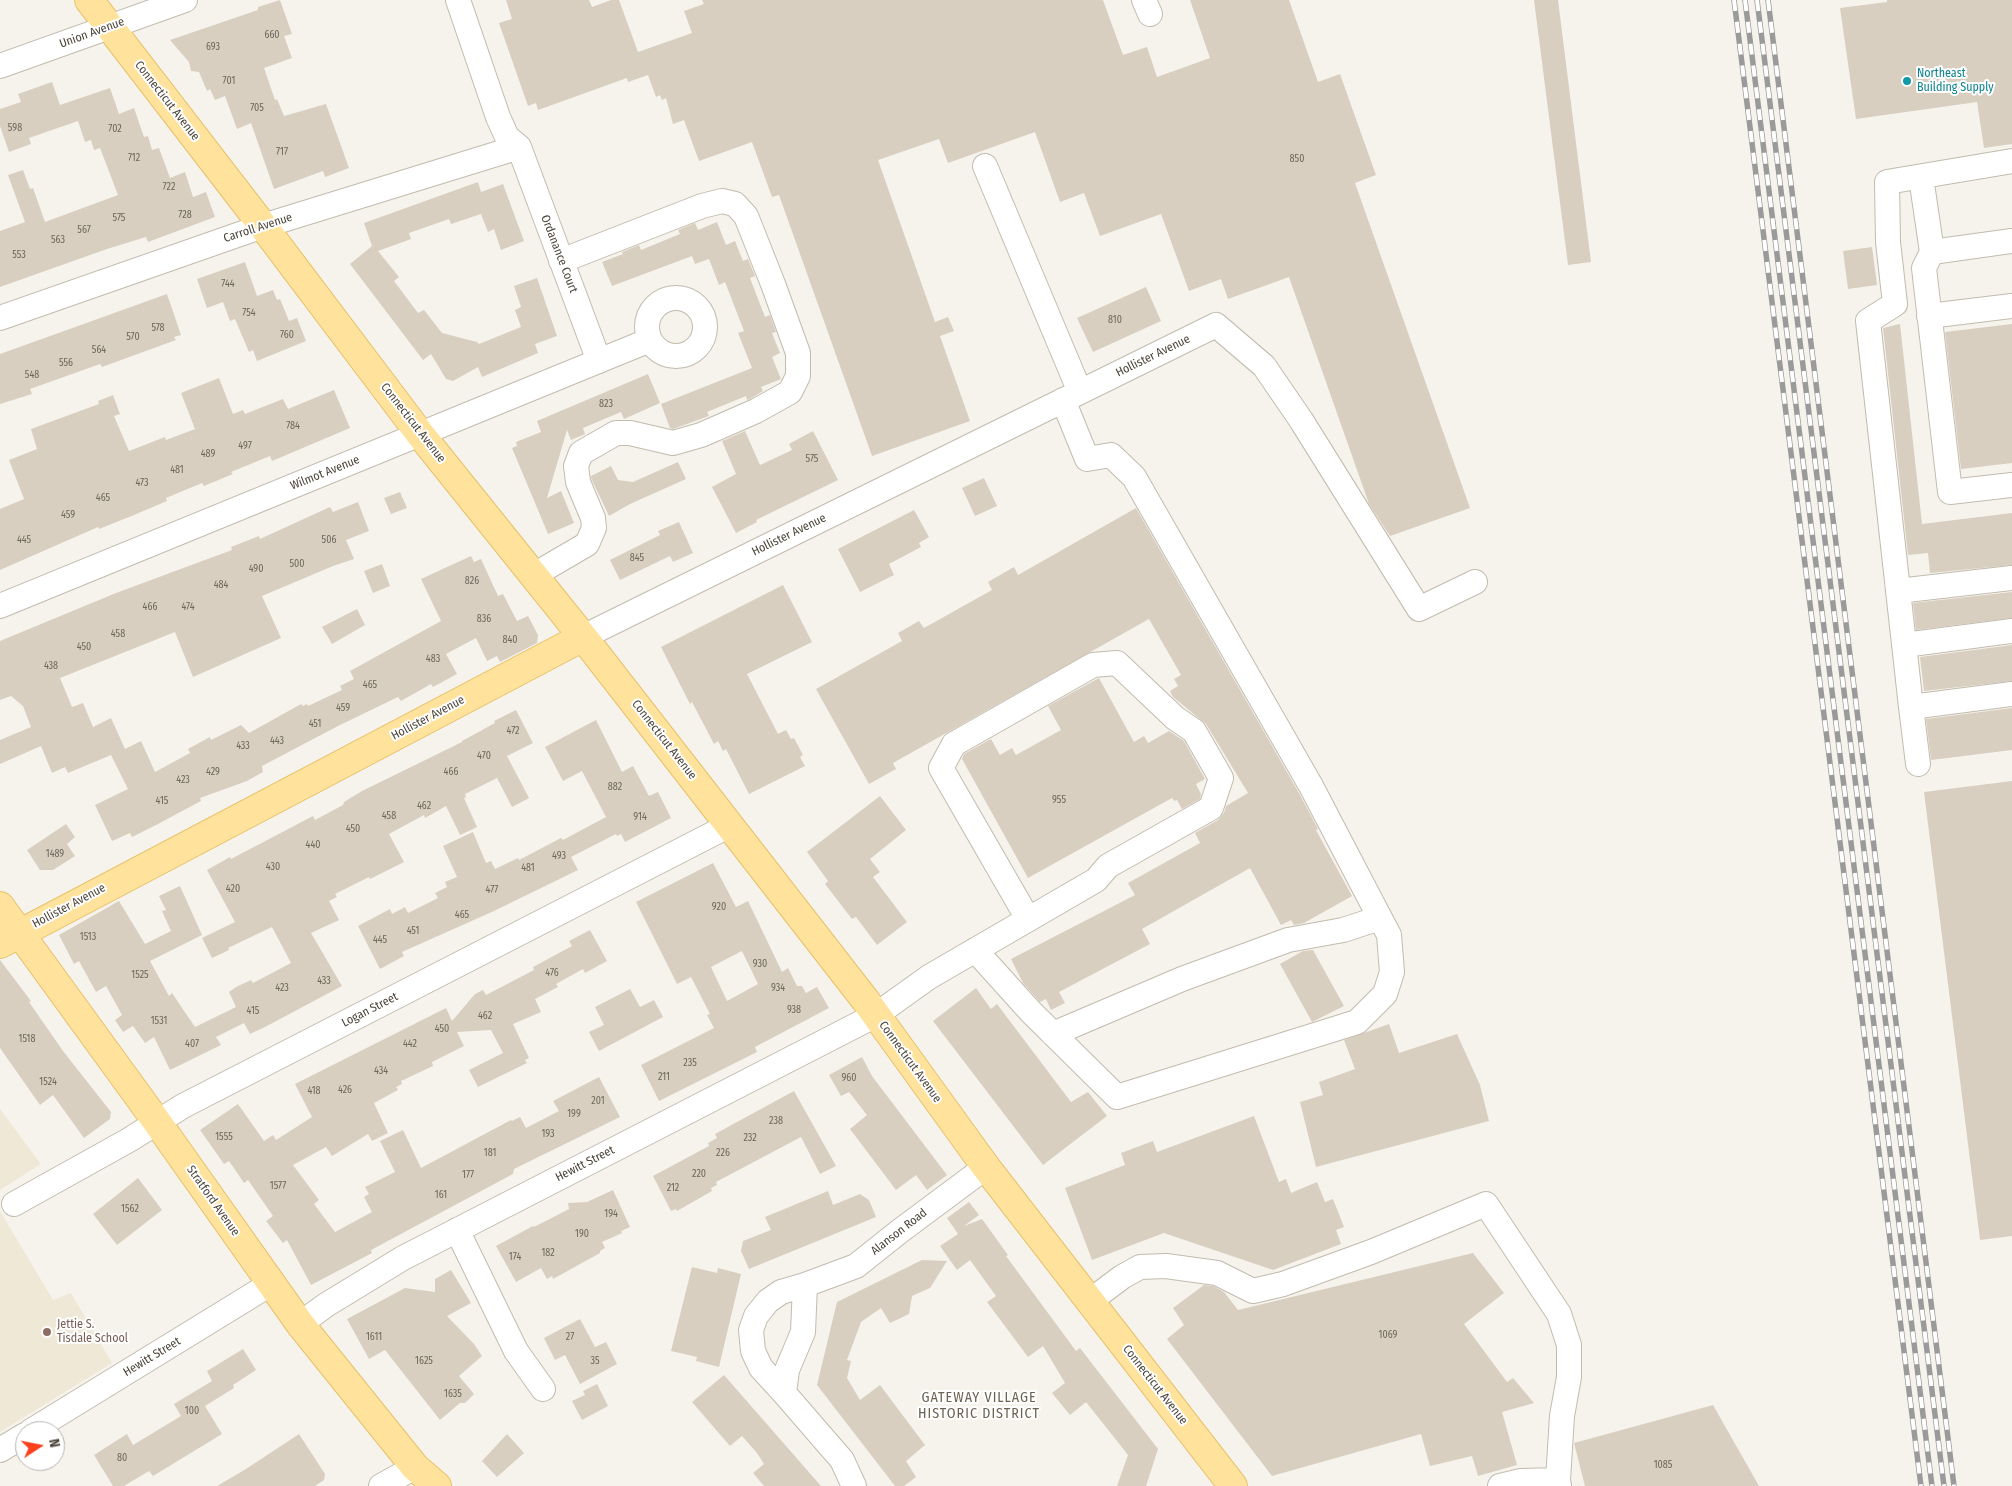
<!DOCTYPE html>
<html>
<head>
<meta charset="utf-8">
<style>
	body { margin:0 }
	#map { position:relative; width:2012px; height:1486px; overflow:hidden; background:#f6f3ec; font-family:"Fira Sans Condensed",sans-serif }
	canvas { display:block }
	.north { position:absolute; left:15px; top:1421px; width:50px; height:50px; box-sizing:border-box; background:#fff; border:1px solid #b7b4b0; border-radius:50%; rotate:79deg; font-size:14px; font-weight:700; line-height:20px; text-align:center; color:#4b4439 }
	.north::after { content:''; display:block; margin:auto; width:18px; height:22px; background:#fc3f1d; clip-path:polygon(50% 0,100% 100%,50% 72%,0 100%) }
</style>
</head>
<body>
<div id="map">
<canvas width="2012" height="1486"></canvas>
<div class="north">N</div>
</div>
<script>
const ctx = document.querySelector('canvas').getContext('2d');
ctx.lineJoin = 'round';
function fill(path, color) {
  ctx.fillStyle = color;
  ctx.fill(path, 'evenodd');
}
function poly(rows) {
  const path = new Path2D();
  for (const r of rows) {
    if (r.length === 3) {
      path.moveTo(r[0] + r[2], r[1]);
      path.arc(r[0], r[1], r[2], 0, 2 * Math.PI);
      continue;
    }
    path.moveTo(r[0], r[1]);
    for (let i = 2; i < r.length; i += 2) path.lineTo(r[i], r[i + 1]);
  }
  return path;
}
function strokePath(path, color, width, dash) {
  ctx.strokeStyle = color;
  ctx.lineWidth = width;
  ctx.lineCap = dash ? 'butt' : 'round';
  ctx.setLineDash(dash || []);
  ctx.stroke(path);
}
function drawText(font, color, halo, rows, align = 'center') {
  ctx.font = font + ' "Fira Sans Condensed",sans-serif';
  ctx.lineWidth = 4;
  ctx.setLineDash([]);
  ctx.textBaseline = 'middle';
  ctx.strokeStyle = halo;
  ctx.fillStyle = color;
  for (const [text, x, y, turn = 0] of rows) {
    ctx.save();
    ctx.translate(x, y);
    ctx.rotate((+turn || 0) * Math.PI / 180);
    ctx.textAlign = isNaN(turn) ? turn : align;
    if (halo) ctx.strokeText(text, 0, 0);
    ctx.fillText(text, 0, 0);
    ctx.restore();
  }
}
fill(poly([
	[0,1109,41,1164,0,1190],
	[0,1211,53,1300,71,1293,112,1363,0,1432]
]), '#efe8d6');
fill(poly([
	[280,0,292,34,284,36,292,58,264,68,275,100,277,99,284,116,326,104,349,168,325,177,323,171,274,189,251,123,237,129,225,96,215,100,210,89,207,91,199,72,191,71,189,62,170,40,258,10,258,7],
	[506,0,589,0,592,7,611,0,619,0,638,52,692,33,684,11,704,4,702,0,1103,0,1123,55,1147,47,1157,77,1210,58,1190,0,1289,0,1318,82,1340,74,1356,119,1376,175,1355,183,1470,508,1390,536,1369,504,1289,277,1228,299,1221,279,1189,291,1161,214,1100,236,1084,193,1060,202,1035,132,948,163,939,139,878,160,935,322,948,317,954,331,940,336,970,421,872,456,779,195,772,197,752,142,699,161,684,120,673,124,666,98,662,100,660,95,656,97,648,75,628,82,627,78,538,110,536,103,528,106,499,23,512,19],
	[1534,0,1558,0,1591,262,1568,265],
	[1887,0,2012,0,2012,144,1984,148,1977,102,1856,119,1840,8,1887,2],
	[52,82,60,105,110,88,119,114,134,108,144,137,148,136,152,150,159,148,170,178,185,172,193,197,206,192,215,217,148,242,146,237,107,249,0,287,0,231,25,222,8,175,23,170,30,189,33,188,45,222,118,195,100,148,94,150,91,140,85,142,78,121,29,138,31,144,9,152,0,126,0,109,21,102,18,94],
	[478,182,481,192,503,184,524,241,501,250,494,229,488,232,481,214,451,224,449,219,409,233,411,239,378,251,399,277,394,281,418,313,424,310,442,333,477,342,479,344,521,327,515,310,521,307,514,286,537,278,557,336,535,344,538,353,482,377,478,367,453,381,446,379,431,354,423,360,350,264,372,246,364,223],
	[717,222,726,245,735,241,743,261,748,259,755,276,750,278,765,317,770,315,776,332,772,333,780,353,772,357,781,379,761,387,763,391,750,399,747,400,746,396,707,412,709,416,673,429,670,428,661,404,752,368,738,333,744,331,725,282,719,285,709,259,695,264,692,256,612,286,602,262,623,254,622,252,639,245,641,250,680,234,678,230,695,223,698,230],
	[1872,247,1877,285,1848,289,1843,251],
	[245,262,257,296,273,290,277,300,280,299,289,321,297,318,306,341,257,361,253,350,249,352,235,319,230,321,223,302,207,308,197,279],
	[1146,287,1161,321,1093,352,1077,318],
	[167,294,181,335,174,337,176,340,102,367,100,364,30,389,32,394,0,404,0,354],
	[1900,324,1922,524,2012,513,2012,565,1930,573,1928,553,1908,555,1883,328],
	[2012,324,2012,463,1961,469,1945,332],
	[648,374,660,403,624,419,621,412,583,428,585,434,571,440,567,430,547,498,561,491,574,523,548,534,512,448,517,446,516,442,541,432,537,421],
	[219,378,233,414,243,410,245,414,283,399,288,409,334,390,350,428,272,461,270,456,231,472,233,474,204,486,202,483,166,498,167,501,134,515,99,529,98,527,0,570,0,509,24,499,9,460,37,449,31,429,99,404,98,401,113,395,120,414,114,416,129,451,165,437,166,440,195,429,181,393],
	[745,431,760,465,792,450,789,444,813,431,838,480,756,520,757,522,736,533,712,487,736,474,722,441],
	[678,462,686,479,630,504,609,516,591,478,591,476,611,466,618,480,633,482],
	[984,478,997,506,975,516,962,488],
	[400,492,407,508,391,514,384,498],
	[358,502,369,531,346,540,354,559,333,566,262,596,281,638,193,677,175,632,60,678,72,707,83,703,93,727,111,718,125,749,141,741,155,772,190,753,188,749,210,737,211,740,241,725,249,733,301,704,303,706,307,704,308,706,342,690,340,686,354,679,350,671,441,621,421,579,471,556,474,562,481,559,498,596,503,594,517,621,528,616,538,635,537,643,500,662,497,656,487,661,476,638,446,654,457,674,433,687,431,684,401,701,398,697,338,726,262,766,263,772,247,781,200,798,201,801,158,824,132,837,130,833,112,841,95,805,128,789,111,755,68,773,65,767,52,773,41,746,0,764,0,740,31,727,23,706,11,696,0,700,0,641,116,593,232,550,231,547,259,536,260,539,330,507,333,512],
	[1136,508,1299,793,1318,829,1316,830,1352,896,1304,923,1294,925,1291,920,1281,925,1250,868,1142,929,1150,944,1059,992,1065,1003,1051,1010,1046,999,1040,1002,1023,983,1011,959,1135,895,1128,883,1200,843,1195,833,1218,820,1224,813,1226,806,1248,793,1206,724,1173,697,1170,691,1178,686,1174,679,1181,675,1149,619,893,763,896,769,869,784,816,689,902,641,898,633,919,621,924,628,992,590,988,582,1014,567,1018,575],
	[914,510,929,537,919,543,921,547,889,564,894,575,860,592,838,549],
	[679,522,693,553,673,562,670,556,620,580,610,560,660,535,658,531],
	[382,564,390,586,373,593,364,571],
	[783,585,812,642,747,674,778,734,786,730,791,739,794,738,803,755,800,757,805,766,749,794,726,749,723,751,718,741,714,744,692,702,690,704,661,647],
	[2012,592,2012,618,1916,630,1913,603],
	[357,609,365,625,332,644,322,627],
	[2012,645,2012,681,1924,691,1920,657],
	[1099,678,1134,742,1144,736,1148,743,1169,731,1184,741,1205,779,1196,784,1201,794,1200,799,1182,809,1177,800,1174,801,1172,798,1028,878,962,759,964,754,991,739,1000,755,1012,748,1016,755,1061,730,1048,706],
	[2012,708,2012,750,1931,760,1926,719],
	[516,710,533,743,507,756,529,798,512,807,497,778,465,794,466,797,464,798,477,827,460,835,446,806,425,818,424,815,389,834,404,862,370,879,369,877,335,894,337,897,329,901,339,920,311,933,342,986,265,1027,250,1034,244,1023,216,1037,221,1045,170,1070,154,1037,145,1043,133,1026,123,1032,115,1020,122,1015,106,986,96,992,79,961,74,964,59,935,119,901,145,944,171,931,162,911,166,910,159,896,180,886,202,935,150,961,169,996,172,993,195,1027,236,1007,229,992,236,987,251,980,253,983,291,963,272,927,228,948,229,950,212,958,202,938,235,922,207,870,230,857,231,859,313,816,315,820,343,805,344,802,362,791,462,742,462,741,495,723,494,721],
	[596,720,622,772,633,766,649,796,658,792,671,818,625,842,621,834,617,836,616,834,571,857,578,870,494,911,402,952,404,956,380,969,358,926,390,909,392,914,405,907,408,913,438,898,435,893,447,887,445,882,457,877,443,846,473,832,486,863,491,861,495,869,518,858,519,860,561,838,563,840,606,817,582,771,563,781,545,747],
	[2012,781,2012,1236,1980,1240,1924,792],
	[880,796,906,830,870,859,880,872,873,877,907,922,877,945,856,917,852,919,825,884,828,881,807,852],
	[66,824,75,837,67,844,75,856,53,870,40,870,27,850],
	[713,863,736,907,748,901,782,972,788,968,797,986,802,986,806,993,817,987,829,1008,755,1047,757,1052,659,1101,641,1065,714,1028,707,1015,710,1014,691,977,677,984,636,902],
	[742,951,758,984,727,1001,711,967],
	[590,930,607,961,585,973,583,969,556,984,558,987,535,999,541,1012,513,1024,529,1058,525,1060,527,1063,478,1087,469,1070,503,1053,491,1030,457,1032,464,1046,432,1062,433,1066,401,1081,402,1084,396,1087,398,1090,374,1103,388,1133,372,1141,368,1134,332,1156,326,1147,293,1165,319,1200,314,1204,335,1232,372,1212,364,1197,369,1194,365,1187,395,1172,380,1141,403,1130,421,1168,511,1120,512,1121,520,1117,526,1128,559,1111,553,1101,599,1077,620,1117,514,1169,513,1174,371,1250,372,1253,311,1285,287,1240,283,1243,266,1221,273,1216,248,1180,244,1183,229,1161,224,1164,200,1130,238,1104,264,1141,273,1135,276,1140,312,1117,295,1084,446,1008,452,1021,475,994,483,990,486,995,534,970,533,967,572,946,569,941],
	[1313,950,1344,1006,1312,1022,1280,964,1303,951],
	[0,960,31,1001,29,1002,63,1051,111,1112,110,1119,84,1138,53,1095,40,1105,0,1048],
	[976,988,991,1009,997,1004,1071,1102,1088,1092,1107,1116,1043,1165,933,1021],
	[630,989,640,1007,654,1000,663,1017,599,1051,589,1032,604,1025,595,1007],
	[1389,1024,1399,1053,1457,1034,1480,1085,1489,1121,1316,1167,1300,1102,1323,1095,1319,1082,1355,1069,1344,1040],
	[862,1057,872,1076,947,1175,927,1190,916,1175,896,1190,850,1129,867,1115,849,1092,841,1096,829,1075],
	[794,1091,836,1166,820,1174,801,1137,716,1182,717,1185,711,1188,712,1191,677,1211,676,1209,671,1211,653,1176,709,1146,708,1143,717,1138,715,1134],
	[1254,1116,1279,1182,1286,1179,1291,1193,1317,1182,1325,1202,1333,1199,1344,1227,1336,1230,1341,1244,1273,1270,1164,1233,1092,1260,1065,1188,1125,1165,1121,1153,1153,1141,1157,1152],
	[138,1178,162,1210,117,1245,93,1214],
	[613,1190,630,1227,621,1231,622,1233,602,1242,605,1248,600,1251,600,1253,553,1279,552,1276,547,1279,541,1268,516,1282,496,1246,533,1226,534,1227,569,1209,568,1203,587,1202],
	[828,1191,833,1205,860,1194,869,1200,876,1217,749,1269,741,1251,743,1241,771,1230,765,1217],
	[969,1202,979,1215,964,1226,982,1219,1008,1255,1006,1256,1076,1351,1080,1348,1158,1449,1146,1486,1117,1486,1128,1455,1117,1441,1086,1402,1070,1415,1052,1393,1065,1383,1043,1346,1028,1357,987,1302,996,1296,970,1260,957,1270,940,1246,958,1234,947,1218],
	[1473,1253,1504,1293,1464,1324,1507,1382,1513,1378,1534,1403,1502,1412,1517,1465,1478,1476,1472,1456,1430,1466,1421,1434,1272,1476,1167,1339,1184,1325,1173,1308,1204,1285,1213,1286,1224,1292,1238,1310],
	[922,1260,947,1261,930,1288,912,1296,909,1314,890,1323,881,1308,861,1322,847,1360,851,1361,847,1378,860,1400,880,1385,925,1445,906,1461,916,1477,904,1486,895,1486,817,1385,837,1302],
	[692,1267,717,1273,718,1268,741,1274,719,1367,696,1361,697,1357,671,1351],
	[451,1270,471,1303,447,1316,474,1344,482,1356,459,1376,474,1394,465,1403,460,1403,440,1420,385,1350,369,1359,347,1319,405,1288,435,1292,435,1279],
	[580,1319,595,1347,606,1342,617,1364,580,1384,565,1355,555,1360,544,1338],
	[243,1349,256,1370,233,1385,234,1388,205,1406,222,1434,153,1476,149,1471,124,1486,113,1486,94,1455,127,1434,133,1445,181,1416,174,1404,212,1381,207,1371],
	[724,1375,821,1486,764,1486,753,1473,764,1464,757,1453,742,1436,730,1446,692,1402],
	[597,1384,608,1406,582,1420,572,1401,585,1395,583,1391],
	[1713,1405,1759,1486,1585,1486,1574,1443],
	[299,1434,325,1474,324,1480,315,1486,217,1486,246,1469],
	[507,1434,524,1453,497,1477,482,1461]
]), '#d8cfc1');
const minor = poly([
	[458,0,498,117,507,137,519,147,599,361],
	[1144,0,1150,14],
	[0,66,185,0],
	[2012,161,1887,182,1888,242,1895,304,1868,321,1911,707,2012,694],
	[985,166,1080,392],
	[1921,177,1932,252,2012,241],
	[1932,252,1924,268,1950,492,2012,485],
	[676,327,29],
	[1929,316,2012,306],
	[0,318,263,226,519,147],
	[534,575,587,544,594,528,593,518,578,482,576,466,581,453,616,433,630,433,673,443,701,435,756,411,790,392,798,376,798,353,773,284,746,216,735,204,722,201,702,206,561,261],
	[1898,591,2012,578],
	[0,606,650,340],
	[583,637,1216,325,1264,366,1301,420,1419,609,1475,582],
	[1904,645,2012,631],
	[1911,707,1918,764],
	[975,950,1031,1012,1117,1097,1357,1022,1385,994,1392,972,1389,935,1380,918,1311,786,1134,477,1111,455,1087,459,1063,400],
	[1053,1034,1182,979,1288,940,1343,930,1380,918],
	[14,1204,129,1140,183,1106,730,825],
	[457,1230,516,1351,543,1389],
	[1090,1301,1122,1277,1140,1267,1166,1266,1217,1273,1253,1291,1283,1284,1371,1252,1486,1204,1559,1314,1569,1345,1569,1377,1562,1416,1558,1480,1559,1486],
	[300,1324,326,1305,403,1258,876,1015,929,977,1096,880,1108,866,1211,808,1221,778,1194,731,1175,718,1117,663,1093,665,954,744,941,768,1028,919],
	[784,1393,761,1368,753,1351,751,1330,756,1316,768,1301,781,1292,805,1285],
	[31,1431,272,1283],
	[0,1450,25,1435],
	[381,1486,415,1467],
	[854,1486,842,1460,784,1393,787,1370,803,1332,805,1285,856,1266,900,1231,986,1167],
	[1500,1486,1521,1481,1558,1480]
]);
const major = poly([
	[89,0,263,226,420,434,583,637,866,1001,986,1167,1233,1486],
	[0,906,157,1122,300,1324,415,1467,437,1486],
	[0,944,583,637]
]);
strokePath(minor, '#c2bbae', 26);
strokePath(major, '#e6c16a', 30);
strokePath(minor, '#fff', 24);
strokePath(major, '#ffe39c', 28);
const rail = poly([
	[1734,0,1921,1486],
	[1745,0,1932,1486],
	[1757,0,1944,1486],
	[1768,0,1954,1486]
]);
strokePath(rail, '#9a9a9a', 5.5);
strokePath(rail, '#fff', 4, [11]);
for (const [x, y, r, color] of [
	[1907,81,5,"#0f9aa8"],
	[47,1332,5,"#8d6e63"]
]) {
  const dot = new Path2D();
  dot.arc(x, y, r, 0, 2 * Math.PI);
  ctx.fillStyle = color;
  ctx.fill(dot);
  strokePath(dot, '#fff', 2);
}
drawText('10px', '#6e675b', null, [
	["660",272,35],
	["693",213,47],
	["701",229,81],
	["705",257,108],
	["598",15,128],
	["702",115,129],
	["717",282,152],
	["712",134,158],
	["850",1297,159],
	["722",169,187],
	["728",185,215],
	["575",119,218],
	["567",84,230],
	["563",58,240],
	["553",19,255],
	["744",228,284],
	["754",249,313],
	["810",1115,320],
	["578",158,328],
	["760",287,335],
	["570",133,337],
	["564",99,350],
	["556",66,363],
	["548",32,375],
	["823",606,404],
	["784",293,426],
	["497",245,446],
	["489",208,454],
	["575",812,459],
	["481",177,470],
	["473",142,483],
	["465",103,498],
	["459",68,515],
	["445",24,540],
	["506",329,540],
	["845",637,558],
	["500",297,564],
	["490",256,569],
	["826",472,581],
	["484",221,585],
	["466",150,607],
	["474",188,607],
	["836",484,619],
	["458",118,634],
	["840",510,640],
	["450",84,647],
	["483",433,659],
	["438",51,666],
	["465",370,685],
	["459",343,708],
	["451",315,724],
	["472",513,731],
	["443",277,741],
	["433",243,746],
	["470",484,756],
	["429",213,772],
	["466",451,772],
	["423",183,780],
	["882",615,787],
	["955",1059,800],
	["415",162,801],
	["462",424,806],
	["458",389,816],
	["914",640,817],
	["450",353,829],
	["440",313,845],
	["1489",55,854],
	["493",559,856],
	["430",273,867],
	["481",528,868],
	["420",233,889],
	["477",492,890],
	["920",719,907],
	["465",462,915],
	["451",413,931],
	["1513",88,937],
	["445",380,940],
	["930",760,964],
	["476",552,973],
	["1525",140,975],
	["433",324,981],
	["423",282,988],
	["934",778,988],
	["938",794,1010],
	["415",253,1011],
	["462",485,1016],
	["1531",159,1021],
	["450",442,1029],
	["1518",27,1039],
	["407",192,1044],
	["442",410,1044],
	["235",690,1063],
	["434",381,1071],
	["211",664,1077],
	["960",849,1078],
	["1524",48,1082],
	["426",345,1090],
	["418",314,1091],
	["201",598,1101],
	["199",574,1114],
	["238",776,1121],
	["193",548,1134],
	["1555",224,1137],
	["232",750,1138],
	["181",490,1153],
	["226",723,1153],
	["220",699,1174],
	["177",468,1175],
	["1577",278,1186],
	["212",673,1188],
	["161",441,1195],
	["1562",130,1209],
	["194",611,1214],
	["190",582,1234],
	["182",548,1253],
	["174",515,1257],
	["1069",1388,1335],
	["1611",374,1337],
	["27",570,1337],
	["1625",424,1361],
	["35",595,1361],
	["1635",453,1394],
	["100",192,1411],
	["80",122,1458],
	["1085",1663,1465]
]);
drawText('12px', '#4b4439', '#fff', [
	["Union Avenue",92,33,-20],
	["Connecticut Avenue",167,101,52],
	["Carroll Avenue",258,228,-18],
	["Ordanance Court",559,254,69],
	["Hollister Avenue",1153,356,-26],
	["Connecticut Avenue",413,423,52],
	["Wilmot Avenue",325,473,-22],
	["Hollister Avenue",789,535,-26],
	["Hollister Avenue",428,718,-28],
	["Connecticut Avenue",664,740,52],
	["Hollister Avenue",69,906,-28],
	["Logan Street",370,1010,-27],
	["Connecticut Avenue",910,1062,54],
	["Hewitt Street",585,1164,-27],
	["Stratford Avenue",213,1201,55],
	["Alanson Road",899,1232,-38],
	["Hewitt Street",152,1357,-31],
	["Connecticut Avenue",1155,1385,52]
]);
drawText('12px', '#0d838f', '#fff', [
	["Northeast",1917,74],
	["Building Supply",1917,88]
], 'left');
drawText('12px', '#785e54', '#fff', [
	["Jettie S.",57,1325],
	["Tisdale School",57,1339]
], 'left');
ctx.letterSpacing = '1px';
drawText('14px', '#6e6250', '#fff', [
	["GATEWAY VILLAGE",979,1398],
	["HISTORIC DISTRICT",979,1414]
]);
ctx.letterSpacing = '0px';
</script>
</body>
</html>
